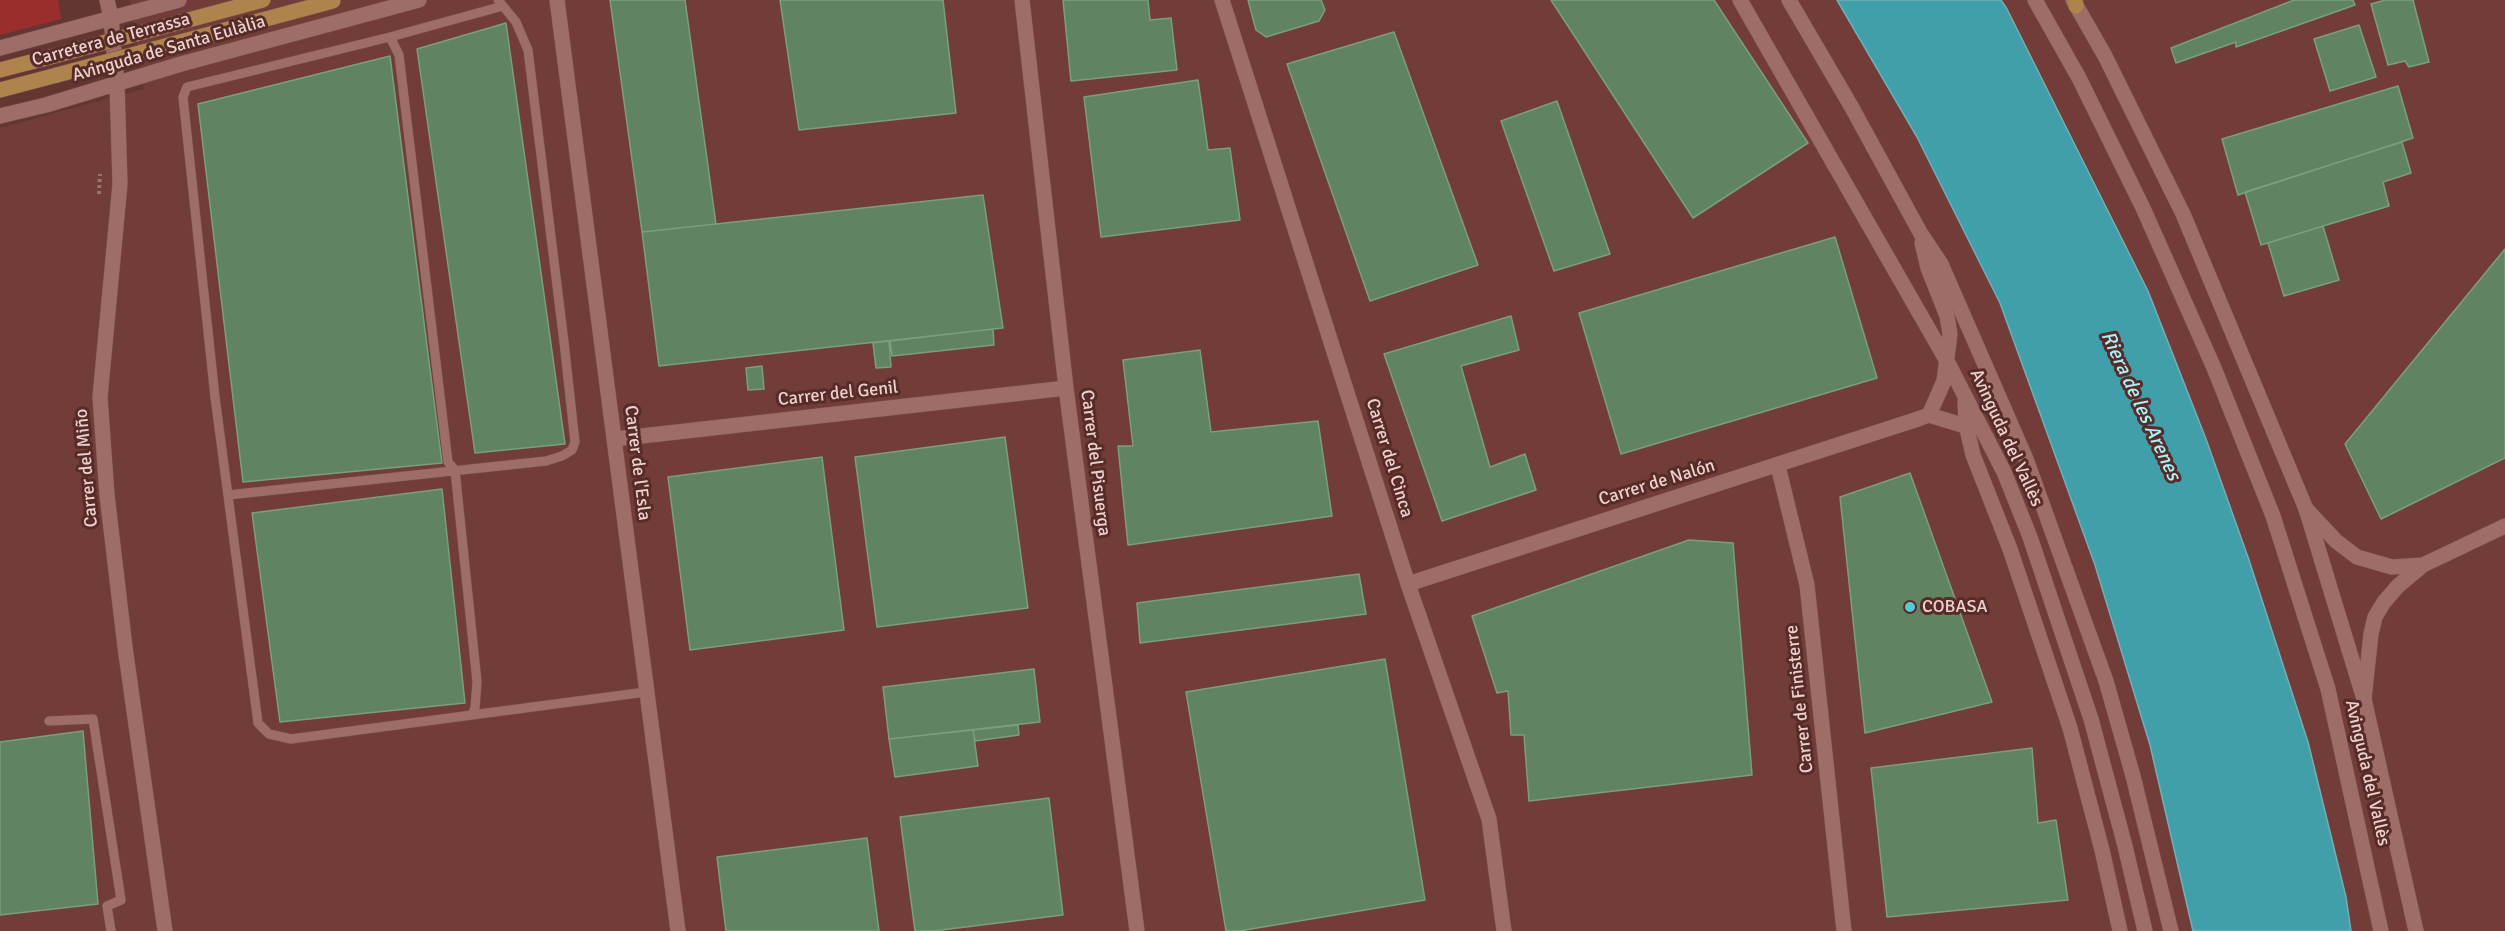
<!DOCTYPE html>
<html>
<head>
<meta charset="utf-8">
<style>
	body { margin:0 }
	canvas { display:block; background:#633632 }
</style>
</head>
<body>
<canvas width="2505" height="931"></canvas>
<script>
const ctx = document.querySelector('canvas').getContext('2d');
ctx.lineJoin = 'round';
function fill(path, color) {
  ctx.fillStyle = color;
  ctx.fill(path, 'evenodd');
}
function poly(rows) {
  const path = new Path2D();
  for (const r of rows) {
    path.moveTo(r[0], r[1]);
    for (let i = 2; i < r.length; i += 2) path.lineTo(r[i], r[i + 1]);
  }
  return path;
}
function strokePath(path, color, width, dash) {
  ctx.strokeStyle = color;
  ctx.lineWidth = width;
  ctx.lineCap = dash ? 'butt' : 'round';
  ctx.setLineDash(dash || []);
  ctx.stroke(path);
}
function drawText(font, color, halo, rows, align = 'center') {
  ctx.font = font + ' Signika,sans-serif';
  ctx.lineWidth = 6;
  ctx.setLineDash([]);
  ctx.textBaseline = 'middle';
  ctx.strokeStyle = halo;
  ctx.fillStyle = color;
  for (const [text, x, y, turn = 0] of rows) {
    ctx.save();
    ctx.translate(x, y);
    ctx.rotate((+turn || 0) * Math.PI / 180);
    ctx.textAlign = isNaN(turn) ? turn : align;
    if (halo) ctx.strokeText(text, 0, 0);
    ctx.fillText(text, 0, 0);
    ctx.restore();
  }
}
fill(poly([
	[130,0,1837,0,1917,137,2000,303,2095,565,2150,745,2193,931,0,931,0,128,144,89],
	[2001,0,2505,0,2505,931,2351,931,2346,897,2308,742,2249,560,2206,439,2148,291,2085,161]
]), '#723d39');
fill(poly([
	[0,0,58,0,61,19,0,35]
]), '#992e2c');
const water = poly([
	[1837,0,2001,0,2007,9,2148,291,2206,439,2249,560,2308,742,2346,897,2351,931,2193,931,2150,745,2095,565,2000,303,1917,137,1837,0]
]);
fill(water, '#419faa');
strokePath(water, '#75aeb4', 1.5);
const building = poly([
	[610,0,685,0,716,224,642,232,610,0],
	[780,0,943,0,956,113,799,130,780,0],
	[1063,0,1148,0,1150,20,1171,18,1177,70,1071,81,1063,0],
	[1248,0,1321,0,1325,10,1319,21,1266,37,1256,30,1248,0],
	[1551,0,1714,0,1808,143,1693,218,1551,0],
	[2294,0,2353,0,2355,5,2236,47,2236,42,2176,63,2171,48,2294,0],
	[2385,0,2413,0,2429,62,2409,67,2405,61,2388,65,2371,4,2385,0],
	[506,23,565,444,475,453,417,49,506,23],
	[2359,25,2376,77,2330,91,2314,39,2359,25],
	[1394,32,1478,265,1370,301,1287,64,1394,32],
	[390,56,442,463,243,482,198,104,390,56],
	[1198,80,1208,150,1230,148,1240,220,1101,237,1084,97,1198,80],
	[2398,86,2413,138,2238,195,2222,139,2398,86],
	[1557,101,1610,254,1554,271,1501,121,1557,101],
	[2402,142,2411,173,2383,182,2389,206,2261,245,2245,192,2402,142],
	[983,195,1003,328,659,366,642,232,983,195],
	[2323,226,2339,280,2284,296,2268,243,2323,226],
	[1835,237,1877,378,1621,454,1579,313,1835,237],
	[2505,249,2505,458,2381,519,2345,444,2505,249],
	[1511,316,1519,350,1461,366,1490,467,1525,454,1536,490,1442,521,1384,354,1511,316],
	[993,329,994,345,892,356,890,341,993,329],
	[889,341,891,367,876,368,873,343,889,341],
	[1200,350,1211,432,1318,421,1332,516,1128,545,1118,446,1133,446,1123,360,1200,350],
	[762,366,764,389,748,390,746,368,762,366],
	[1005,437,1028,608,877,627,855,457,1005,437],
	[822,457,844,630,690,650,668,477,822,457],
	[1910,473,1992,702,1865,733,1840,497,1910,473],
	[442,489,465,703,280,722,252,513,442,489],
	[1689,540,1733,543,1752,775,1529,801,1524,735,1511,735,1508,691,1497,693,1472,616,1689,540],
	[1359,574,1366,614,1140,643,1137,603,1359,574],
	[1385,659,1425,900,1239,931,1226,931,1186,692,1385,659],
	[1034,669,1040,722,889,739,883,687,1034,669],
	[1018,725,1019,735,975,741,973,730,1018,725],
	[973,730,978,766,895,777,889,739,973,730],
	[83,731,98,904,0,915,0,742,83,731],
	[2032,748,2038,823,2056,820,2068,900,1887,917,1871,768,2032,748],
	[1049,798,1063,915,933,931,915,931,900,817,1049,798],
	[867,838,879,931,726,931,717,857,867,838]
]);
fill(building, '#608361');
strokePath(building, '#7b9f7c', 1.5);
const lane = poly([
	[390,37,399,55,448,462,455,470,477,682,475,708,472,715,291,739,269,734,258,723,215,397,183,97,187,87,390,37],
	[390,37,503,6],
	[228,495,546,461,562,456,572,450,575,442,564,342,528,50,516,22,498,0],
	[472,715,646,692],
	[49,721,93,719,121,900,107,906,111,931]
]);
const street = poly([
	[107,0,111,18,117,84,120,184,100,397,107,495,125,647,165,931],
	[557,0,678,931],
	[1022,0,1066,388,1137,931],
	[1222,0,1408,584,1489,819,1504,931],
	[0,48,179,0],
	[0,116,46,105,181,64,419,0],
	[615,439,1066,388],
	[1778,466,1807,585,1844,931],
	[2306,509,2336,541,2357,557,2392,567,2423,565],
	[1408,584,1918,419],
	[2364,699,2371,634,2375,617,2384,602,2398,586,2423,565,2505,526]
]);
const secondary = poly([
	[1740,0,1948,363,2004,472,2030,537,2091,719,2125,846,2145,931],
	[1789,0,1851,106,1921,234,1941,264,2026,459,2106,681,2133,776,2171,931],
	[2035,0,2079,78,2143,208,2214,368,2273,516,2328,689,2381,931],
	[2073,0,2105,56,2183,214,2306,509,2364,699,2416,931],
	[1922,243,1928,268,1947,316,1950,334,1944,381,1929,415],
	[1965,401,1966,425,1973,455,2010,549,2070,728,2102,850,2120,931],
	[1918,419,1929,415,1972,428]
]);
const primary = poly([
	[2075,0,2076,6],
	[0,70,54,56],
	[0,90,57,75]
]);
strokePath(lane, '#785250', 10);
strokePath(street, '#785250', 16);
strokePath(secondary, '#785250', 16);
strokePath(primary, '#785250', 16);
strokePath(poly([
	[99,194,100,174]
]), '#99736f', 4, [3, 3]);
strokePath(lane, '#9f6d68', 9);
strokePath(street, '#9f6d68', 15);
strokePath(secondary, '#9f6d68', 15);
strokePath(primary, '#af844c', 15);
const primaryBridge = poly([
	[54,56,263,0],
	[57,75,333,1]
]);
strokePath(primaryBridge, '#785250', 16, []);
strokePath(primaryBridge, '#af844c', 15);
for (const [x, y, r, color] of [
	[1910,607,6,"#52cbd9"]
]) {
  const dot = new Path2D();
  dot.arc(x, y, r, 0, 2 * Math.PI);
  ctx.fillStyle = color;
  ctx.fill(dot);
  strokePath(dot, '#572c28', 2);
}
drawText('18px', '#edd1cd', '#572c28', [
	["Carretera de Terrassa",111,40,-15],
	["Avinguda de Santa Eulàlia",169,49,-16],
	["Carrer del Genil",838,394,-6],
	["Avinguda del Vallès",2006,438,65],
	["Carrer del Cinca",1389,458,73],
	["Carrer de l'Esla",637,463,83],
	["Carrer del Pisuerga",1095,463,83],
	["Carrer del Miño",87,468,-95],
	["Carrer de Nalón",1657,483,-17],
	["Carrer de Finisterre",1800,699,-96],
	["Avinguda del Vallès",2367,773,77]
]);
drawText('18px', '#edd1cd', '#572c28', [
	["COBASA",1922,607]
], 'left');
drawText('italic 20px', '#aaf1fa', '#572c28', [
	["Riera de les Arenes",2140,406,65]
]);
</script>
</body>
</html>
